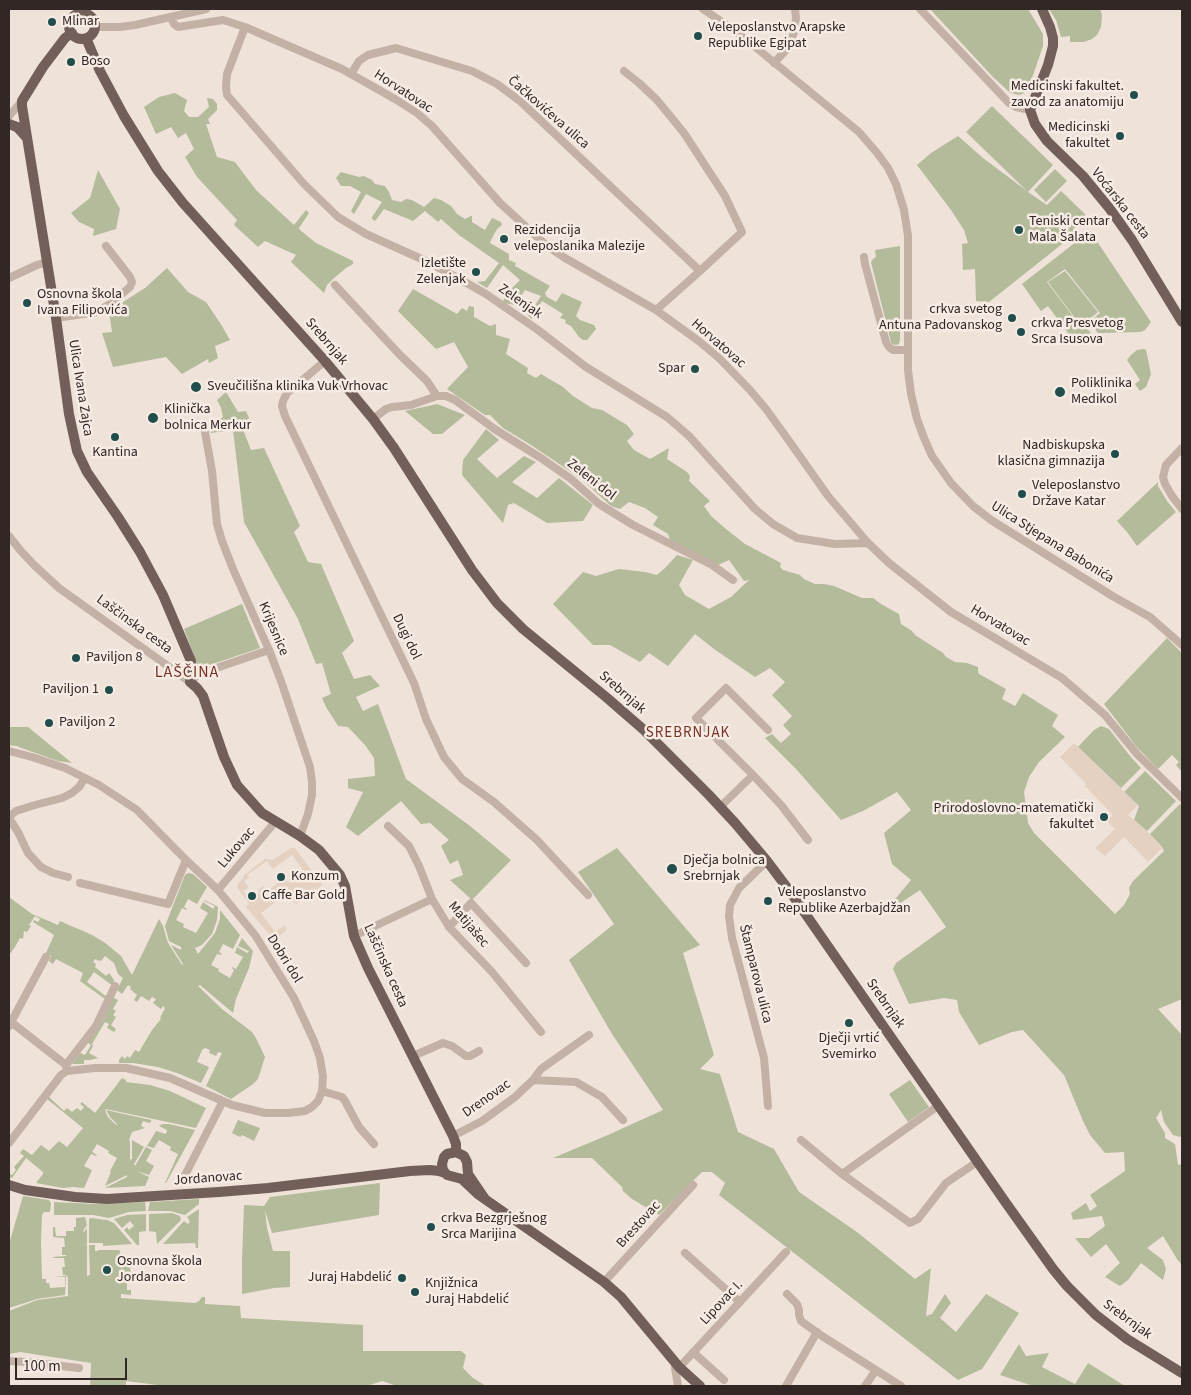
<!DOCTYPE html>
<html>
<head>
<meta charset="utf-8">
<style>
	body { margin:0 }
	#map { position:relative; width:1191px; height:1395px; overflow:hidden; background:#eee2d9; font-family:"Source Sans 3",sans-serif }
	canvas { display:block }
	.frame { position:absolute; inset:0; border:10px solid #312826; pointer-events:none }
	.scale { position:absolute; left:15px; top:1358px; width:112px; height:22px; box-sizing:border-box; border:2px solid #312826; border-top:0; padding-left:6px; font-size:15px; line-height:18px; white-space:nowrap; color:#312826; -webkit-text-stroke:4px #f6ece4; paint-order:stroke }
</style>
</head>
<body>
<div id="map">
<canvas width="1191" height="1395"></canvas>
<div class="frame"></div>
<div class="scale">100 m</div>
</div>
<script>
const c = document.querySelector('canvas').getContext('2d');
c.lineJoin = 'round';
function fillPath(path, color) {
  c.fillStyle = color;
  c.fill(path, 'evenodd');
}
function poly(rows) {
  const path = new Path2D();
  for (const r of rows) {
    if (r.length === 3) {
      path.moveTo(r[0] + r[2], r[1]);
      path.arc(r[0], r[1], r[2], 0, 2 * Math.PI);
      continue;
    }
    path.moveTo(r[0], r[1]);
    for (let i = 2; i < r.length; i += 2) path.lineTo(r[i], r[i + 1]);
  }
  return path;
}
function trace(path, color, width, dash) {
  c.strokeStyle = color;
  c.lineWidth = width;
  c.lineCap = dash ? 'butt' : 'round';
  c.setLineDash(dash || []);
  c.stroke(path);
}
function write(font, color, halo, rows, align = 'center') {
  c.font = font + ' "Source Sans 3",sans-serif';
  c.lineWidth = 5;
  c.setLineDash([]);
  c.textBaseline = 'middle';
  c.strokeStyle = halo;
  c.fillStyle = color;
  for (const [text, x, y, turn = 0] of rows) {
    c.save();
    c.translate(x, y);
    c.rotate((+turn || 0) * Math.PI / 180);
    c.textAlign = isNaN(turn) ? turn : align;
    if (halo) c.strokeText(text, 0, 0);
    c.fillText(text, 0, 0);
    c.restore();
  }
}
const green = poly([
	[930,9,1028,9,1043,34,1043,46,1028,90,1024,93,1019,95,1011,93,1007,90,993,77],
	[1049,9,1100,9,1102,15,1101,27,1097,35,1092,39,1084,42,1070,42,1070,36,1061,37,1056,20],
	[175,93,187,100,184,111,189,117,198,117,209,107,207,98,213,99,217,104,217,110,208,119,210,124,206,124,217,157,235,162,256,190,294,225,306,210,309,213,299,228,300,230,316,243,353,261,353,264,346,268,333,279,327,285,324,293,291,262,296,255,265,241,258,247,234,225,237,220,197,177,185,157,194,149,186,133,178,138,171,127,156,134,144,107,159,97],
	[992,106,1053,165,1028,192,1047,205,1061,191,1085,214,1085,221,1073,229,1076,233,989,302,976,301,975,269,963,270,962,244,968,243,964,230,951,210,917,165,931,153,958,136,983,158,1027,191,966,132],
	[1055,169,1067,181,1046,202,1034,190],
	[98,170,120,209,116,229,93,236,94,229,79,222,71,213,90,198],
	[341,172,359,177,364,176,372,180,375,184,385,186,389,192,392,200,401,202,406,199,412,200,424,207,434,198,441,200,451,206,457,214,465,219,471,216,472,216,472,222,485,230,492,218,501,222,502,225,497,229,491,240,490,243,509,254,509,260,516,263,515,266,550,286,545,293,547,297,556,302,562,293,582,302,576,316,580,320,594,325,596,329,587,340,583,340,579,337,571,326,565,323,566,320,560,318,563,314,542,301,531,319,522,308,530,313,541,296,525,290,515,305,504,303,503,301,508,292,520,280,503,265,487,288,477,282,485,281,499,263,459,235,441,219,438,222,425,211,413,221,384,209,375,221,372,219,372,217,382,202,366,194,354,214,351,211,361,192,350,186,341,186,336,178],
	[1090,231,1151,322,1145,330,1141,332,1098,333,1089,322,1100,313,1065,269,1047,282,1081,327,1085,325,1092,335,1078,341,1074,341,1048,306,1041,311,1022,284],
	[900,246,900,340,899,344,896,345,892,344,891,342,871,262,873,259,876,257,875,250],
	[167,268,188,292,206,302,222,326,230,340,215,346,218,358,209,363,208,359,182,374,166,357,113,367,102,333,112,332,109,311,145,288],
	[1065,271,1098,312,1081,326,1048,282],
	[413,289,457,314,462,308,467,311,469,306,474,307,474,317,490,326,496,324,496,335,510,339,506,354,528,368,527,373,536,378,541,374,563,387,573,396,592,408,602,410,627,425,634,434,627,441,634,450,650,459,669,448,667,459,687,472,690,476,689,481,710,501,704,506,711,516,726,529,745,544,781,563,780,567,783,570,800,575,804,579,815,584,824,584,834,586,862,598,873,598,881,604,899,614,901,624,912,631,915,635,943,653,946,657,955,662,967,663,978,667,978,672,979,674,1006,689,1002,699,1015,706,1023,693,1058,715,1052,726,1065,737,1039,762,1029,777,1024,792,1028,823,1034,833,1115,914,1124,905,1130,894,1129,888,1133,881,1164,851,1162,847,1150,834,1180,804,1182,806,1182,999,1158,1009,1182,1035,1182,1134,1180,1137,1173,1135,1164,1122,1161,1110,1156,1118,1165,1133,1165,1138,1175,1144,1178,1165,1182,1164,1182,1265,1177,1259,1163,1236,1147,1248,1163,1260,1166,1269,1163,1280,1141,1263,1128,1280,1120,1286,1105,1277,1120,1263,1106,1244,1091,1257,1075,1238,1089,1238,1105,1226,1102,1216,1073,1220,1071,1213,1086,1203,1090,1211,1097,1206,1090,1195,1125,1171,1124,1152,1105,1153,1090,1135,1083,1121,1064,1075,1023,1030,1012,1032,979,1045,959,1012,957,1000,944,998,909,1004,893,969,896,963,946,927,920,890,881,916,911,880,892,864,884,833,911,810,897,792,863,811,841,820,796,769,765,738,772,734,781,743,791,734,783,725,792,716,772,695,785,682,770,668,755,677,714,649,695,634,668,666,649,653,640,662,610,645,593,645,553,604,583,572,596,576,619,569,645,572,657,575,665,568,677,555,693,560,679,585,685,595,709,609,731,597,749,580,744,581,729,560,718,565,670,540,668,534,653,525,658,517,645,508,629,502,620,509,611,506,580,478,531,445,503,428,490,415,485,415,479,411,447,389,468,367,454,342,436,349,398,311],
	[1144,349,1146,350,1148,359,1151,374,1146,387,1140,391,1135,384,1140,380,1127,360,1131,355,1137,350],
	[226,392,238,412,246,411,249,418,242,427,251,450,264,448,300,526,294,532,308,562,321,564,354,641,342,653,354,679,370,675,380,686,356,697,363,711,378,704,406,779,470,826,511,860,472,900,450,880,463,875,458,860,450,864,441,846,449,840,430,823,421,824,401,801,358,836,346,827,363,792,348,788,348,779,375,776,374,758,365,745,348,727,338,726,326,707,322,698,331,694,322,663,316,664,298,619,244,522,233,430,211,433,210,428,214,426,215,423,223,417,221,408,217,400],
	[437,404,465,415,442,434,433,434,405,411],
	[486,429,499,440,477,459,497,478,524,456,536,462,512,482,537,498,559,478,593,505,583,521,547,523,514,503,508,505,503,523,462,475,463,460],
	[1158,482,1158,486,1167,501,1176,512,1137,546,1127,532,1117,521],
	[242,604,260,648,201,668,198,666,184,629],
	[1167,638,1182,653,1182,772,1176,765,1179,762,1172,755,1158,769,1136,746,1104,704],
	[1101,726,1109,729,1130,756,1141,768,1121,788,1078,747,1094,730],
	[9,727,28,727,72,763,58,761,16,746,9,745],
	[1145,771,1176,801,1147,831,1134,820,1139,806,1124,792],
	[617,848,700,945,683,953,714,1055,700,1069,720,1074,738,1132,774,1149,799,1192,857,1232,915,1279,931,1268,926,1316,932,1314,945,1294,951,1303,940,1318,956,1332,986,1294,1019,1313,982,1369,958,1380,719,1195,725,1183,712,1172,702,1172,659,1215,632,1199,623,1191,622,1187,592,1158,553,1158,608,1135,663,1110,612,1034,569,960,614,924,578,872],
	[188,873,193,874,207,887,197,904,188,899,184,907,187,909,186,910,182,908,176,920,184,924,183,927,196,933,208,913,200,908,203,902,213,909,215,906,204,901,204,900,217,906,218,908,217,920,212,934,202,945,195,948,198,954,215,933,220,919,220,910,240,935,233,949,223,944,219,952,222,954,221,955,217,954,211,965,219,969,218,971,230,978,234,970,232,968,232,967,236,969,243,957,235,953,237,947,247,953,249,951,238,946,242,938,253,951,249,968,236,999,233,1013,200,985,198,986,222,1009,252,1032,256,1038,265,1057,258,1079,253,1084,231,1099,206,1086,222,1053,218,1052,216,1056,209,1053,210,1050,205,1048,202,1050,197,1062,209,1067,201,1083,177,1073,158,1067,133,1063,119,1063,119,1060,122,1056,125,1059,127,1056,130,1058,135,1050,139,1052,152,1030,161,1019,160,1018,165,1008,163,1006,161,1009,153,1003,156,999,152,997,149,1001,141,996,137,1002,134,1000,137,995,130,989,131,987,128,985,122,994,117,990,123,978,118,974,114,963,105,956,101,961,100,960,99,961,95,959,93,962,96,964,95,967,106,976,109,973,114,980,113,986,94,972,87,982,107,997,105,999,80,981,83,973,56,959,53,964,49,961,51,956,46,953,54,935,33,922,34,920,38,922,40,919,35,916,29,925,31,926,27,932,24,931,23,939,20,938,15,947,9,955,9,897,32,914,58,925,60,921,92,935,104,942,121,956,132,975,159,919,163,926,168,943,182,965,183,964,171,945,181,950,181,947,169,941,165,926,185,875],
	[112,998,114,998,118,1000,113,1009,116,1011,113,1015,116,1017,111,1025,116,1029,114,1032,107,1028,109,1024,105,1022,92,1044,93,1046,89,1053,98,1058,90,1060,84,1060,84,1064,72,1064,80,1053,85,1055,91,1045,87,1042,103,1021],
	[122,1078,126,1080,126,1082,150,1085,170,1091,206,1108,196,1128,106,1109,105,1111,108,1117,116,1125,117,1124,110,1117,106,1110,151,1120,151,1122,149,1123,143,1121,141,1126,145,1128,132,1132,129,1140,130,1141,130,1160,132,1159,132,1140,144,1147,134,1164,135,1166,146,1147,152,1150,146,1161,154,1166,149,1175,137,1171,149,1177,145,1186,105,1188,127,1177,127,1175,105,1186,111,1172,110,1171,117,1158,108,1153,109,1151,97,1144,92,1152,97,1155,96,1156,91,1154,84,1166,92,1170,84,1188,73,1187,63,1188,36,1183,43,1174,43,1172,26,1158,12,1178,9,1177,9,1173,12,1175,16,1170,14,1167,24,1156,20,1153,23,1149,32,1155,41,1145,49,1151,59,1141,67,1147,83,1128,47,1099,49,1097,64,1111,67,1108,72,1112,77,1108,81,1111,84,1107,80,1104,82,1102,95,1113],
	[910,1080,929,1107,908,1122,889,1094],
	[238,1120,260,1128,254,1141,242,1135,240,1137,232,1133],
	[162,1124,169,1124,195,1130,166,1183,165,1183,178,1154,170,1150,171,1147,159,1140,154,1148,147,1146,156,1131,166,1134,167,1130,159,1126],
	[380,1183,379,1215,272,1233,265,1210,267,1228,273,1251,290,1251,290,1287,274,1288,242,1294,242,1260,244,1205,264,1206,270,1197],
	[23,1196,49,1200,51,1203,50,1212,44,1212,42,1215,41,1242,42,1279,46,1279,46,1283,49,1283,50,1288,65,1287,65,1277,54,1277,66,1276,66,1275,63,1275,62,1267,65,1267,64,1258,53,1258,53,1257,66,1256,66,1255,62,1255,62,1247,65,1247,64,1238,53,1237,53,1227,55,1227,56,1236,66,1236,66,1231,74,1231,74,1227,76,1227,76,1218,85,1217,87,1225,83,1231,84,1232,87,1228,87,1244,85,1244,87,1245,87,1276,90,1275,89,1245,95,1245,95,1251,98,1251,98,1250,119,1250,120,1251,121,1266,130,1266,131,1279,127,1280,127,1290,131,1290,131,1295,121,1294,121,1298,195,1303,199,1301,202,1297,205,1297,205,1304,240,1306,241,1318,363,1325,363,1351,461,1351,466,1355,463,1368,473,1378,486,1386,397,1386,382,1381,367,1386,165,1386,126,1381,126,1386,90,1386,91,1363,20,1352,9,1354,9,1311,37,1300,68,1296,68,1277,66,1276,65,1295,37,1299,9,1308,9,1244],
	[199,1199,199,1204,185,1215,170,1211,148,1211,150,1202],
	[54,1202,95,1204,145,1202,146,1211,129,1212,109,1218,93,1215,54,1215],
	[199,1209,198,1248,196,1248,195,1243,163,1244,184,1221,188,1224,190,1222,187,1217],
	[172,1213,180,1216,181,1220,157,1244,156,1232,149,1231,149,1214],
	[146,1214,146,1231,139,1232,139,1245,137,1245,124,1230,127,1227,129,1230,134,1226,130,1221,122,1228,114,1219,127,1215],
	[91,1218,107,1220,114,1223,132,1244,103,1246,103,1243,89,1243,89,1219],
	[1019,1344,1026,1356,1049,1353,1042,1367,1075,1384,1088,1363,1125,1386,1033,1386,1000,1375]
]);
const plaza = poly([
	[1074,743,1138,805,1128,815,1149,833,1162,848,1148,862,1124,837,1105,856,1095,848,1115,829,1107,821,1113,815,1085,786,1086,784,1060,757],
	[291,848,295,848,322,885,311,894,308,891,303,895,304,898,296,904,287,893,261,913,275,932,284,926,287,930,274,940,246,907,249,904,237,887,239,882,243,879,243,876,265,859,273,860],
	[292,855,304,871,288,883,284,879,267,891,263,886,258,890,260,892,250,900,243,891,249,887,244,881,249,878,247,875,267,861,273,869]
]);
const minor = poly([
	[703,9,734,30,754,46,859,132,878,154,888,168,896,184,904,210,908,236,908,370,911,394,917,419,924,438,932,456,951,483,973,506,991,520,1114,597,1150,617,1182,645],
	[920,9,1009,103,1016,107,1030,110],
	[171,18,174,24,178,27,223,20,245,27,342,69,395,99,417,113,432,126,500,203,547,246,565,258,656,310,700,342,719,358,750,390,766,409,792,445,828,496,868,543,889,563,951,612,1062,678,1105,715,1137,754,1182,798],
	[95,27,120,27,135,25,206,9],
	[245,27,227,74,226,87,227,95,304,184,338,217,366,234,426,261,456,277,486,294,538,330,586,367,667,417,689,436,755,509,773,524,797,538,835,544,868,543],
	[774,63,787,49,791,41,794,32,796,18,795,9],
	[624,71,639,83,657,100,684,133,725,196,742,232,700,271,656,310],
	[351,74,359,61,368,55,396,48,472,71,497,84,520,101,700,271],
	[9,116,22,101],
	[864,257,865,264,886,342,889,347,893,350,908,350],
	[9,278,37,265,47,262],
	[335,285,400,355,427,381,437,396],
	[56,318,97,312,110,304,130,287,132,282,130,277,106,246],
	[325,361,287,393,283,401,282,406,285,416,414,683,426,719,444,757,462,779,494,802,537,840,588,895],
	[373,419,386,409,392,407,411,405,437,396,446,396,455,400,496,430,541,458,571,479,599,504,633,525,712,565,733,580],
	[205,432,212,471,217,524,222,541,233,569,269,650,281,681,310,767,312,782,312,795,308,814,300,836],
	[1182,448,1166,465,1163,477,1165,484,1172,496,1182,509],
	[9,536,20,550,34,565,59,588,190,682,199,674,269,650],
	[9,751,32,757,65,768,99,785,137,810,186,860,218,890,255,935,294,998,314,1041,320,1058,323,1077,322,1091,318,1101,312,1107,305,1111,288,1113,265,1113,232,1105,170,1078,126,1068,95,1068,67,1071],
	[753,775,781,805,808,840],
	[720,807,753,775,696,718,726,688,768,730],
	[388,826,409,846,419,866,432,899,449,927,492,972,541,1032],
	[767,861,739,888,730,905,729,916,732,938,764,1058,768,1106],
	[68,877,53,873,41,867,28,853,18,832,11,821,10,816,16,811,35,805,62,798,72,793,79,787,85,778],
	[80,883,168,904,186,860],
	[218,890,275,822],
	[449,927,471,903,526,963],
	[354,936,432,899],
	[11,1022,66,1065],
	[9,1026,46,957],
	[413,1056,443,1043,452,1046,466,1056,470,1056,479,1051],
	[533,1080,541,1069,589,1035],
	[322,1091,342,1097,345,1101,359,1127,374,1144],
	[453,1136,482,1121,515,1097,533,1080,576,1082,602,1097,623,1120],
	[801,1140,842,1174,910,1223,918,1219,946,1183,977,1162],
	[9,1143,61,1075,67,1071,66,1065,96,1026,115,986],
	[842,1174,938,1106],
	[183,1179,223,1101],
	[685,1253,740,1302],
	[604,1282,693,1185],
	[787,1294,797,1304,799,1310,799,1315,801,1321,822,1336,901,1386],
	[693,1352,724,1380],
	[9,1361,27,1362,79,1368],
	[675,1368,678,1386],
	[676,1371,786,1252],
	[786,1386,817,1332],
	[865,1386,876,1370]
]);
const major = poly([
	[1042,9,1050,27,1053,38,1053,46,1048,65,1030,110,1035,124,1047,141,1083,176,1110,209,1132,240,1182,322],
	[82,26,13],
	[72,33,65,38,43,67,22,101,22,106,56,318,69,414,77,451,87,472,118,517,140,552,163,595,191,661,192,670,190,682,197,688,203,696,224,757,237,785,262,813,300,836,319,850,340,875,345,886,354,936,368,968,453,1136,456,1144,456,1152],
	[86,38,100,71,124,116,158,171,183,203,325,361,373,419,394,448,472,570,497,603,523,629,606,697,644,730,709,795,735,823,767,861,791,893,1006,1203,1053,1269,1067,1286,1096,1315,1127,1339,1182,1373],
	[9,124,17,127,26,137],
	[9,1185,25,1190,75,1197,107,1199,219,1192,268,1188,410,1171,430,1170,439,1171,445,1173],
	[485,1199,468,1174,467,1162,464,1156,456,1152,447,1154,444,1157,442,1164,443,1170,447,1175,462,1179,479,1195,604,1282,621,1297,679,1367,700,1386]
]);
const markers = [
	[52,22,5,"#214e4c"],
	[698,36,5,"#214e4c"],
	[71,62,5,"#214e4c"],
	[1134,95,5,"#214e4c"],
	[1120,136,5,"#214e4c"],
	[1019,230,5,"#214e4c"],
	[504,239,5,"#214e4c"],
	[476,272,5,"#214e4c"],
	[27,303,5,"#214e4c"],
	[1012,318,5,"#214e4c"],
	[1021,332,5,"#214e4c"],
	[695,369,5,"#214e4c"],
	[196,387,6,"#214e4c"],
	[1060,392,6,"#214e4c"],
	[153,418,6,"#214e4c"],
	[115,437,5,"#214e4c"],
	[1115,454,5,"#214e4c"],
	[1022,494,5,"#214e4c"],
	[76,658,5,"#214e4c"],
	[109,690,5,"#214e4c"],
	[49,723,5,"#214e4c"],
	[1104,817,5,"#214e4c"],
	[672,869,6,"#214e4c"],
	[281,877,5,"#214e4c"],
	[252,896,5,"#214e4c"],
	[768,901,5,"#214e4c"],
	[849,1023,5,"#214e4c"],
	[431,1227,5,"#214e4c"],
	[107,1270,5,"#214e4c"],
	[402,1278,5,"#214e4c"],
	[415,1292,5,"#214e4c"]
];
const poiNames = [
	["Mlinar",62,22],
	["Veleposlanstvo Arapske",708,28],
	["Republike Egipat",708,44],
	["Boso",81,62],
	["Medicinski fakultet.",1124,87,"right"],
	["zavod za anatomiju",1124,103,"right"],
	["Medicinski",1110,128,"right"],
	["fakultet",1110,144,"right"],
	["Teniski centar",1029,222],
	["Mala Šalata",1029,238],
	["Rezidencija",514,231],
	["veleposlanika Malezije",514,247],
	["Izletište",466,264,"right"],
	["Zelenjak",466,280,"right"],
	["Osnovna škola",37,295],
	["Ivana Filipovića",37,311],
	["crkva svetog",1002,310,"right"],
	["Antuna Padovanskog",1002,326,"right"],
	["crkva Presvetog",1031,324],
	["Srca Isusova",1031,340],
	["Spar",685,369,"right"],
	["Poliklinika",1071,384],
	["Medikol",1071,400],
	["Sveučilišna klinika Vuk Vrhovac",207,387],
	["Klinička",164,410],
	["bolnica Merkur",164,426],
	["Nadbiskupska",1105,446,"right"],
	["klasična gimnazija",1105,462,"right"],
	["Kantina",115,453,"center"],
	["Veleposlanstvo",1032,486],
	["Države Katar",1032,502],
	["Paviljon 8",86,658],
	["Paviljon 1",99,690,"right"],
	["Paviljon 2",59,723],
	["Prirodoslovno-matematički",1094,809,"right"],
	["fakultet",1094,825,"right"],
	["Dječja bolnica",683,861],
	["Srebrnjak",683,877],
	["Konzum",291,877],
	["Veleposlanstvo",778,893],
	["Republike Azerbajdžan",778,909],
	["Caffe Bar Gold",262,896],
	["Dječji vrtić",849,1039,"center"],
	["Svemirko",849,1055,"center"],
	["crkva Bezgrješnog",441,1219],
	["Srca Marijina",441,1235],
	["Osnovna škola",117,1262],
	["Jordanovac",117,1278],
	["Juraj Habdelić",392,1278,"right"],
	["Knjižnica",425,1284],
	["Juraj Habdelić",425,1300]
];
const streetNames = [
	["Horvatovac",403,92,33],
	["Čačkovićeva ulica",548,113,41],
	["Voćarska cesta",1120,204,52],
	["Zelenjak",520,302,35],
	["Srebrnjak",326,342,49],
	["Horvatovac",718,344,41],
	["Ulica Ivana Zajca",80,388,81],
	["Zeleni dol",591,480,38],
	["Ulica Stjepana Babonića",1052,543,32],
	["Laščinska cesta",134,625,36],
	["Horvatovac",1000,626,31],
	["Krijesnice",273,629,67],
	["Dugi dol",406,637,64],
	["Srebrnjak",622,693,41],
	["Lukovac",237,848,-50],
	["Matijašec",468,925,50],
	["Dobri dol",284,959,58],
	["Laščinska cesta",385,966,66],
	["Štamparova ulica",755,974,76],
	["Srebrnjak",885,1004,55],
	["Drenovac",487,1099,-35],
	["Jordanovac",208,1179,-4],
	["Brestovac",639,1225,-48],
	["Lipovac I.",722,1303,-47],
	["Srebrnjak",1127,1320,36]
];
const neighbourhoodNames = [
	["SREBRNJAK",688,734]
];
const quarterNames = [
	["LAŠČINA",187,673]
];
fillPath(green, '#b3bb9b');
fillPath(plaza, '#e4d1c1');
trace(minor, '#c4b1a6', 8);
trace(major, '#725f59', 10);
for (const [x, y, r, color] of markers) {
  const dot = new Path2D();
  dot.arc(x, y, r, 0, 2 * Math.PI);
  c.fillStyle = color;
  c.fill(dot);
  trace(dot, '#f6ece4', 2);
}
write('14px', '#312826', '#f6ece4', poiNames, 'left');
write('14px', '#312826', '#f6ece4', streetNames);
c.letterSpacing = '1px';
write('15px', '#773328', '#f6ece4', neighbourhoodNames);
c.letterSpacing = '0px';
c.letterSpacing = '1px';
write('16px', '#773328', '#f6ece4', quarterNames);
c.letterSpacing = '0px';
</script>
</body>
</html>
